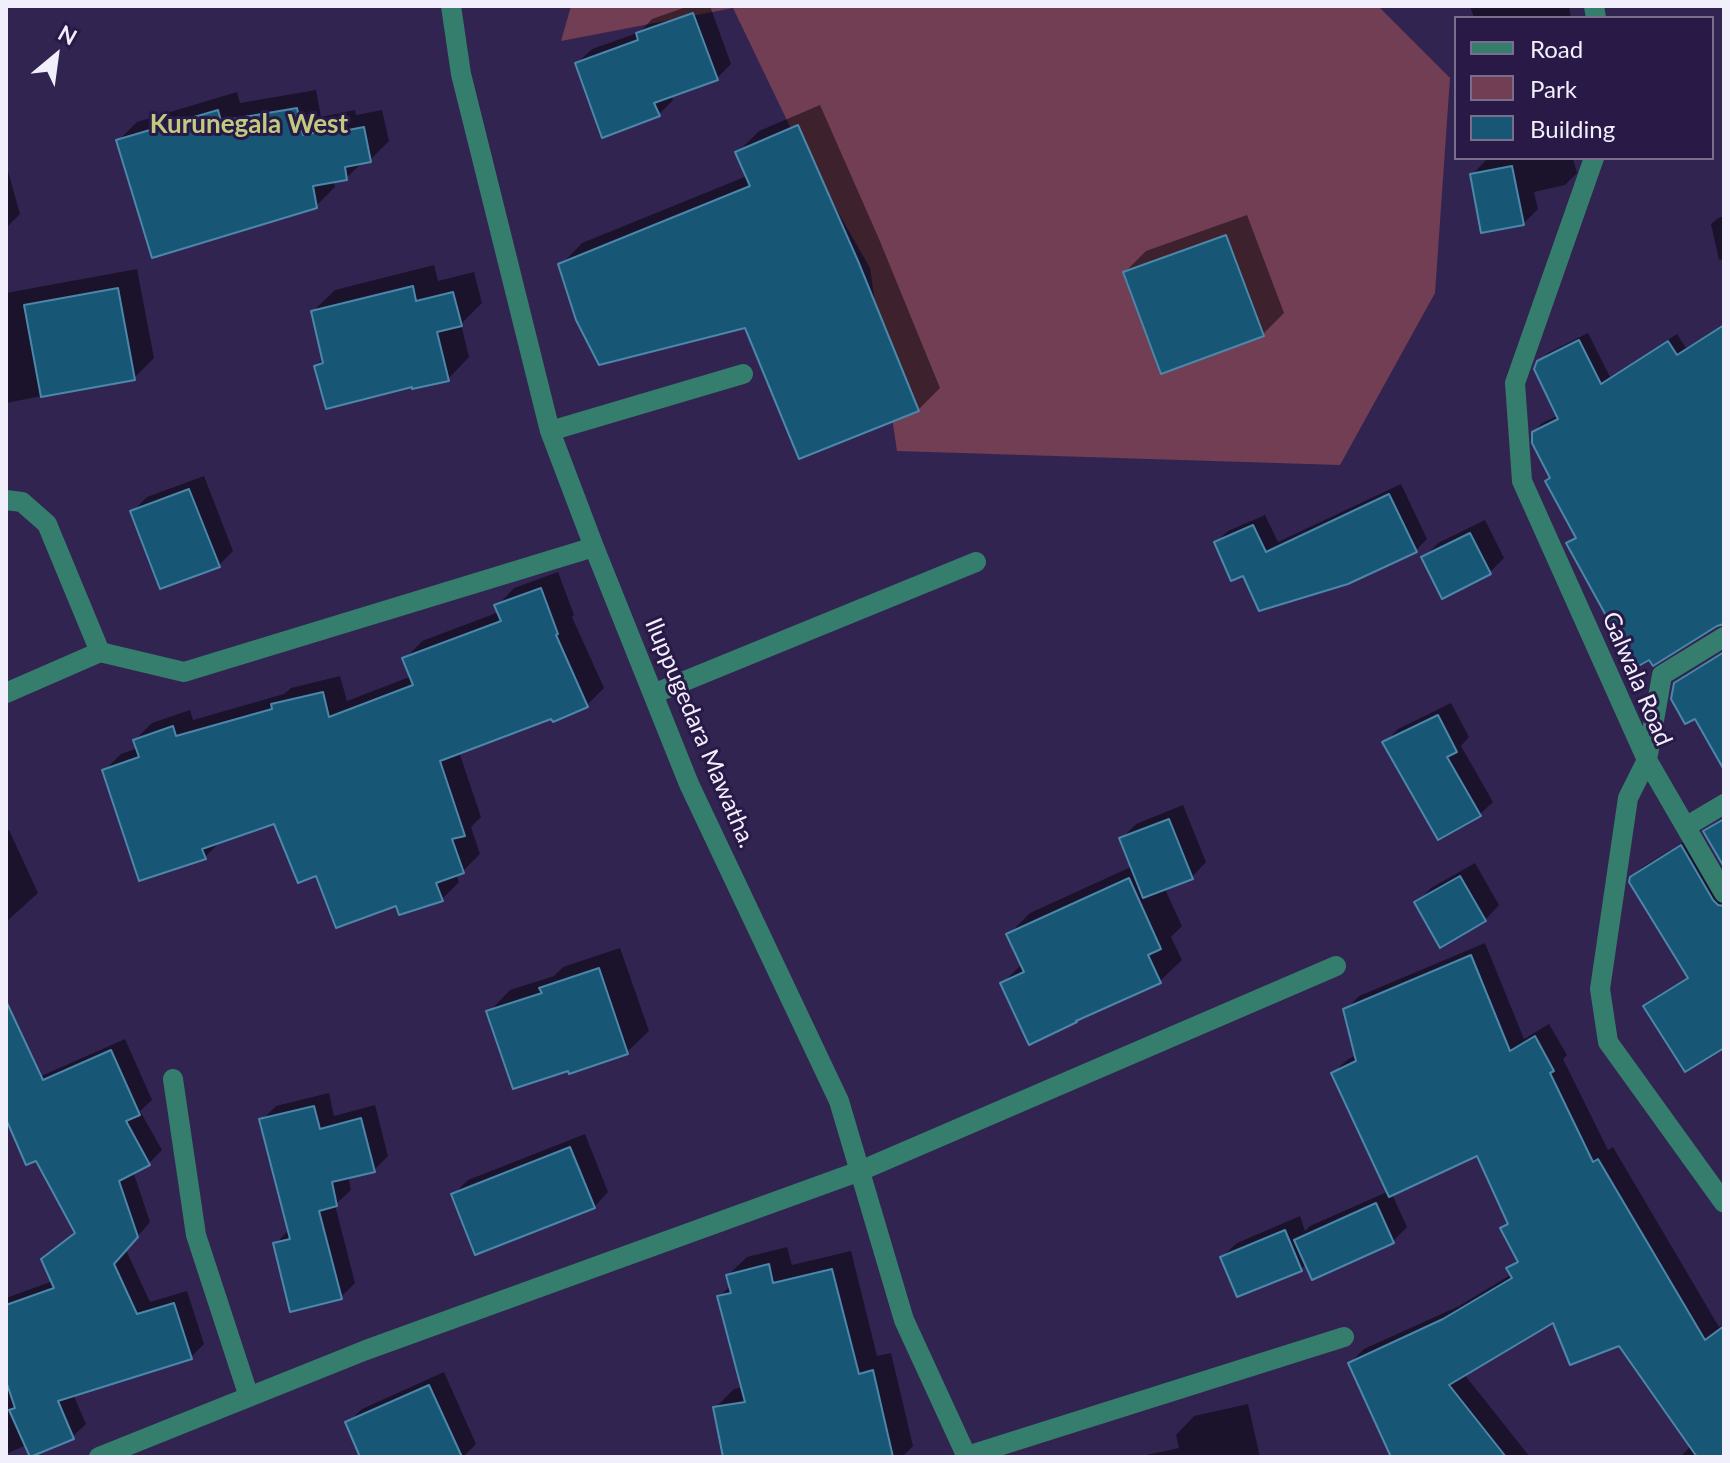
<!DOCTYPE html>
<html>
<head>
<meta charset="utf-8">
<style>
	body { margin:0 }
	#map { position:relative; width:1730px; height:1463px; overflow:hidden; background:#322451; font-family:Lato,sans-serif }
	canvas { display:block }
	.frame { position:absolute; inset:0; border:8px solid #f1effb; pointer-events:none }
	.legend { position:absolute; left:1454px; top:16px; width:260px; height:144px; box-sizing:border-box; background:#281946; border:2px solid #786f8e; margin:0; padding:10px 14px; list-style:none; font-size:24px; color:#f1effb }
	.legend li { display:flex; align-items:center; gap:16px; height:40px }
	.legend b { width:40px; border:2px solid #786f8e }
	.north { position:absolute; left:16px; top:16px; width:80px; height:80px; -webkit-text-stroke:6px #281946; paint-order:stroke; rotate:29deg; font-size:22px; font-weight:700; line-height:32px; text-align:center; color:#f1effb }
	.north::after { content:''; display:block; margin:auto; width:28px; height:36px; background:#f1effb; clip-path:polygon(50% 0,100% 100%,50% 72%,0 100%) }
</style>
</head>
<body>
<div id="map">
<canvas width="1730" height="1463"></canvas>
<div class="frame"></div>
<ul class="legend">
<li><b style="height:10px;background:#357e6d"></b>Road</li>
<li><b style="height:22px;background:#723e53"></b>Park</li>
<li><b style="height:22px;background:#185676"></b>Building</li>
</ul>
<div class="north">N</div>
</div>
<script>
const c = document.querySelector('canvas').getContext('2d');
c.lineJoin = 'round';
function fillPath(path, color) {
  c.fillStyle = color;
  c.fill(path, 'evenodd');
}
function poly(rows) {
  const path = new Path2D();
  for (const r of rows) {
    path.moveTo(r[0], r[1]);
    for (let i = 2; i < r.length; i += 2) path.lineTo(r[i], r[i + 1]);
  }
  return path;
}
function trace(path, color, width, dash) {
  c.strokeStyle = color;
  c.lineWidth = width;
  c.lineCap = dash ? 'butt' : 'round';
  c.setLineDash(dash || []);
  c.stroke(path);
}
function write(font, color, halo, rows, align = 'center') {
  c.font = font + ' Lato,sans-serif';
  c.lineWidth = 6;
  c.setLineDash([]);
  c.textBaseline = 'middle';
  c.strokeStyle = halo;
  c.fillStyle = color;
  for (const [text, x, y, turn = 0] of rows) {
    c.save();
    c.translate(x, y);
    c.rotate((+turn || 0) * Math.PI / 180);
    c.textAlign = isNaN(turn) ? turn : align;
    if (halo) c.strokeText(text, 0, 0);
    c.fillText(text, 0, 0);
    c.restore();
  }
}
const green = poly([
	[571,6,1378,6,1450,78,1435,293,1340,465,897,451,870,268,796,139,733,8,561,41]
]);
const shadow = poly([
	[689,6,710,6,731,64,717,78,671,95,673,100,658,115,577,63,592,49,640,32,652,19],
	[1470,6,1562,6,1562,8,1569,7,1571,18,1474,18],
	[316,90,321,117,355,110,356,115,382,110,389,141,370,160,363,162,346,178,333,180,335,187,316,206,118,141,137,122,237,92,240,103],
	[820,105,879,239,940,388,918,410,747,326,561,265,582,243,747,176,737,153,759,131],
	[1498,158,1573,158,1577,173,1565,185,1534,192,1538,209,1523,224,1472,175,1486,160],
	[6,164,20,214,6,228],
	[1247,215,1284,313,1263,334,1125,272,1146,251],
	[1724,216,1724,259,1719,260,1711,224,1718,218],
	[434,265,438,281,474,272,482,303,461,324,469,357,448,379,316,366,324,358,313,311,335,290],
	[137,269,154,358,134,378,6,403,6,293],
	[1724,324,1724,623,1569,544,1577,535,1534,432,1542,423,1559,415,1538,362,1548,353,1588,333,1610,377,1677,334,1686,348],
	[204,476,233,551,218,566,133,511,147,497],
	[1401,484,1427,539,1416,550,1244,574,1216,542,1228,531,1265,515,1278,542],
	[1485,520,1504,558,1490,572,1424,558,1438,543],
	[558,572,574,615,572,617,604,688,587,705,554,719,552,717,459,752,481,817,471,827,480,854,463,871,456,874,459,882,442,899,397,903,275,822,222,840,205,857,104,771,121,754,138,748,135,740,152,723,190,710,193,720,284,694,291,688,340,676,347,701,412,676,405,659,422,641,499,612,497,606,514,588],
	[1724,651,1724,766,1676,684,1685,675],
	[1451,703,1469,737,1461,746,1493,802,1480,814,1385,742,1398,729],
	[1183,805,1206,862,1192,877,1164,887,1182,926,1171,937,1182,960,1160,981,1079,1017,1003,983,1022,964,1009,934,1030,913,1133,866,1122,838,1136,824],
	[9,830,38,893,6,922,6,831],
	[1690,838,1724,893,1724,1045,1645,1007,1654,998,1689,976,1632,878,1641,868],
	[1475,863,1499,905,1485,920,1416,903,1431,888],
	[1485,943,1524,1039,1549,1024,1567,1055,1563,1059,1608,1150,1613,1147,1719,1327,1724,1324,1724,1457,1680,1457,1691,1446,1620,1343,1554,1320,1464,1374,1530,1457,1389,1457,1392,1454,1350,1363,1364,1349,1459,1306,1512,1274,1509,1269,1518,1259,1502,1229,1509,1222,1478,1153,1392,1194,1407,1227,1393,1241,1307,1263,1301,1269,1222,1257,1237,1243,1300,1216,1305,1231,1310,1226,1389,1191,1333,1073,1347,1060,1356,1055,1345,1010,1359,996],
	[620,948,649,1031,627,1052,489,1012,510,990,554,976,563,967],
	[125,1039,152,1100,140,1111,162,1150,149,1163,133,1171,150,1222,126,1250,150,1302,187,1291,204,1344,191,1357,73,1394,86,1424,72,1437,26,1445,6,1454,6,1298,53,1281,44,1259,57,1246,77,1231,36,1158,6,1114,6,1095,14,1088],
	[329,1093,334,1116,375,1105,388,1156,374,1170,348,1176,351,1190,335,1205,355,1283,341,1297,275,1244,290,1229,262,1120,276,1106],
	[585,1134,608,1192,594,1207,454,1194,468,1180],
	[787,1247,792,1265,851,1251,877,1356,891,1353,913,1446,902,1457,725,1457,715,1408,734,1389,743,1387,719,1297,731,1285,728,1275,747,1257],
	[444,1372,476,1444,463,1457,363,1457,347,1423,362,1409],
	[1248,1404,1260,1457,1137,1457,1179,1448,1176,1435,1194,1416]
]);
const building = poly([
	[693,13,718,80,654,103,660,116,602,138,575,63,638,40,636,33,693,13],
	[297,108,303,135,337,128,338,132,364,127,371,162,345,167,347,180,313,186,317,208,152,258,116,140,218,110,221,121,297,108],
	[798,125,858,261,919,411,799,459,745,328,599,365,576,320,558,264,750,186,735,152,798,125],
	[1512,166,1524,225,1481,233,1470,174,1512,166],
	[1226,235,1264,336,1161,374,1123,272,1226,235],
	[413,286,416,301,453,292,462,326,437,332,449,381,412,389,412,387,326,409,314,366,323,363,311,311,413,286],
	[118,288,135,380,41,397,24,305,118,288],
	[1724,325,1724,624,1717,626,1653,666,1649,660,1635,668,1566,543,1576,538,1545,481,1550,478,1532,443,1532,432,1558,419,1534,369,1537,361,1579,340,1601,384,1668,341,1677,355,1724,325],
	[189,489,220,567,160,589,130,511,189,489],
	[1389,494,1417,552,1348,584,1259,611,1243,576,1231,581,1214,542,1253,525,1266,552,1389,494],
	[1470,533,1491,574,1442,599,1421,557,1470,533],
	[541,588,558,634,556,635,588,707,553,722,551,719,440,761,465,836,452,839,464,873,436,883,443,901,399,915,396,906,336,928,316,876,298,883,274,824,202,849,206,859,139,881,102,770,139,757,133,740,173,726,176,736,272,709,271,704,323,692,329,717,413,685,402,658,501,621,494,605,541,588],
	[1724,652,1724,770,1695,719,1685,724,1671,699,1674,683,1724,652],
	[1438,715,1457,752,1447,757,1481,816,1438,840,1382,742,1438,715],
	[1169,819,1193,879,1143,898,1119,838,1169,819],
	[1724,819,1724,867,1703,831,1724,819],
	[1681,845,1713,900,1718,905,1724,906,1724,1048,1685,1072,1643,1006,1688,978,1629,882,1630,877,1681,845],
	[1460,876,1486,921,1440,948,1414,902,1460,876],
	[1129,878,1161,949,1148,955,1161,983,1076,1021,1077,1022,1029,1045,1000,983,1024,972,1006,934,1129,878],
	[1471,955,1510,1051,1535,1036,1554,1071,1550,1073,1593,1162,1598,1159,1705,1340,1724,1326,1724,1457,1697,1457,1619,1346,1570,1365,1553,1323,1449,1385,1506,1457,1391,1457,1348,1363,1443,1319,1512,1278,1506,1268,1518,1262,1500,1228,1508,1224,1477,1156,1389,1197,1331,1073,1356,1061,1343,1009,1471,955],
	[599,968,628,1054,569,1074,568,1071,513,1089,486,1011,542,993,539,988,599,968],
	[6,1001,43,1080,111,1050,140,1115,126,1121,150,1165,119,1181,138,1237,114,1264,137,1314,174,1303,192,1359,58,1401,74,1439,30,1457,9,1410,15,1408,6,1381,6,1305,54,1288,41,1259,75,1233,36,1161,26,1165,6,1119,6,1001],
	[314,1106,320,1129,361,1118,375,1172,332,1182,337,1206,319,1211,342,1299,290,1312,273,1243,290,1239,259,1119,314,1106],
	[570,1147,595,1208,475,1255,451,1194,570,1147],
	[1376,1203,1394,1243,1312,1280,1294,1240,1376,1203],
	[1285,1230,1302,1271,1237,1297,1220,1257,1285,1230],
	[769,1264,773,1283,832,1269,859,1374,873,1370,893,1457,723,1457,713,1407,745,1402,717,1296,731,1293,726,1275,769,1264],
	[429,1385,462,1457,360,1457,345,1422,429,1385]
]);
const minor = poly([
	[451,6,461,74,550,431,594,547,689,784,839,1101,904,1320,967,1457],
	[1594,6,1596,18],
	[1594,158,1515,383,1522,481,1647,760,1628,798,1600,989,1608,1042,1724,1203],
	[550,431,743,374],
	[6,500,22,502,47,524,100,652],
	[1724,637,1662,675,1647,760,1724,893],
	[6,693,100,652,184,672,594,547],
	[653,694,976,562],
	[1687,826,1724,804],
	[173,1079,196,1235,249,1397],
	[967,1456,1344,1337],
	[99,1457,366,1350,860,1171,1336,966]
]);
const streetNames = [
	["Galwala Road",1637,679,67],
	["Iluppugedara Mawatha.",700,733,67]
];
const neighbourhoodNames = [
	["Kurunegala West",249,125]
];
fillPath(green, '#723e53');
fillPath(shadow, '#0007');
fillPath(building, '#185676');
trace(building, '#4c87a9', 2);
trace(minor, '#357e6d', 20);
write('24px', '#f1effb', '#281946', streetNames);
write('bold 26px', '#c0cb7f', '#281946', neighbourhoodNames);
</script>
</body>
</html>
